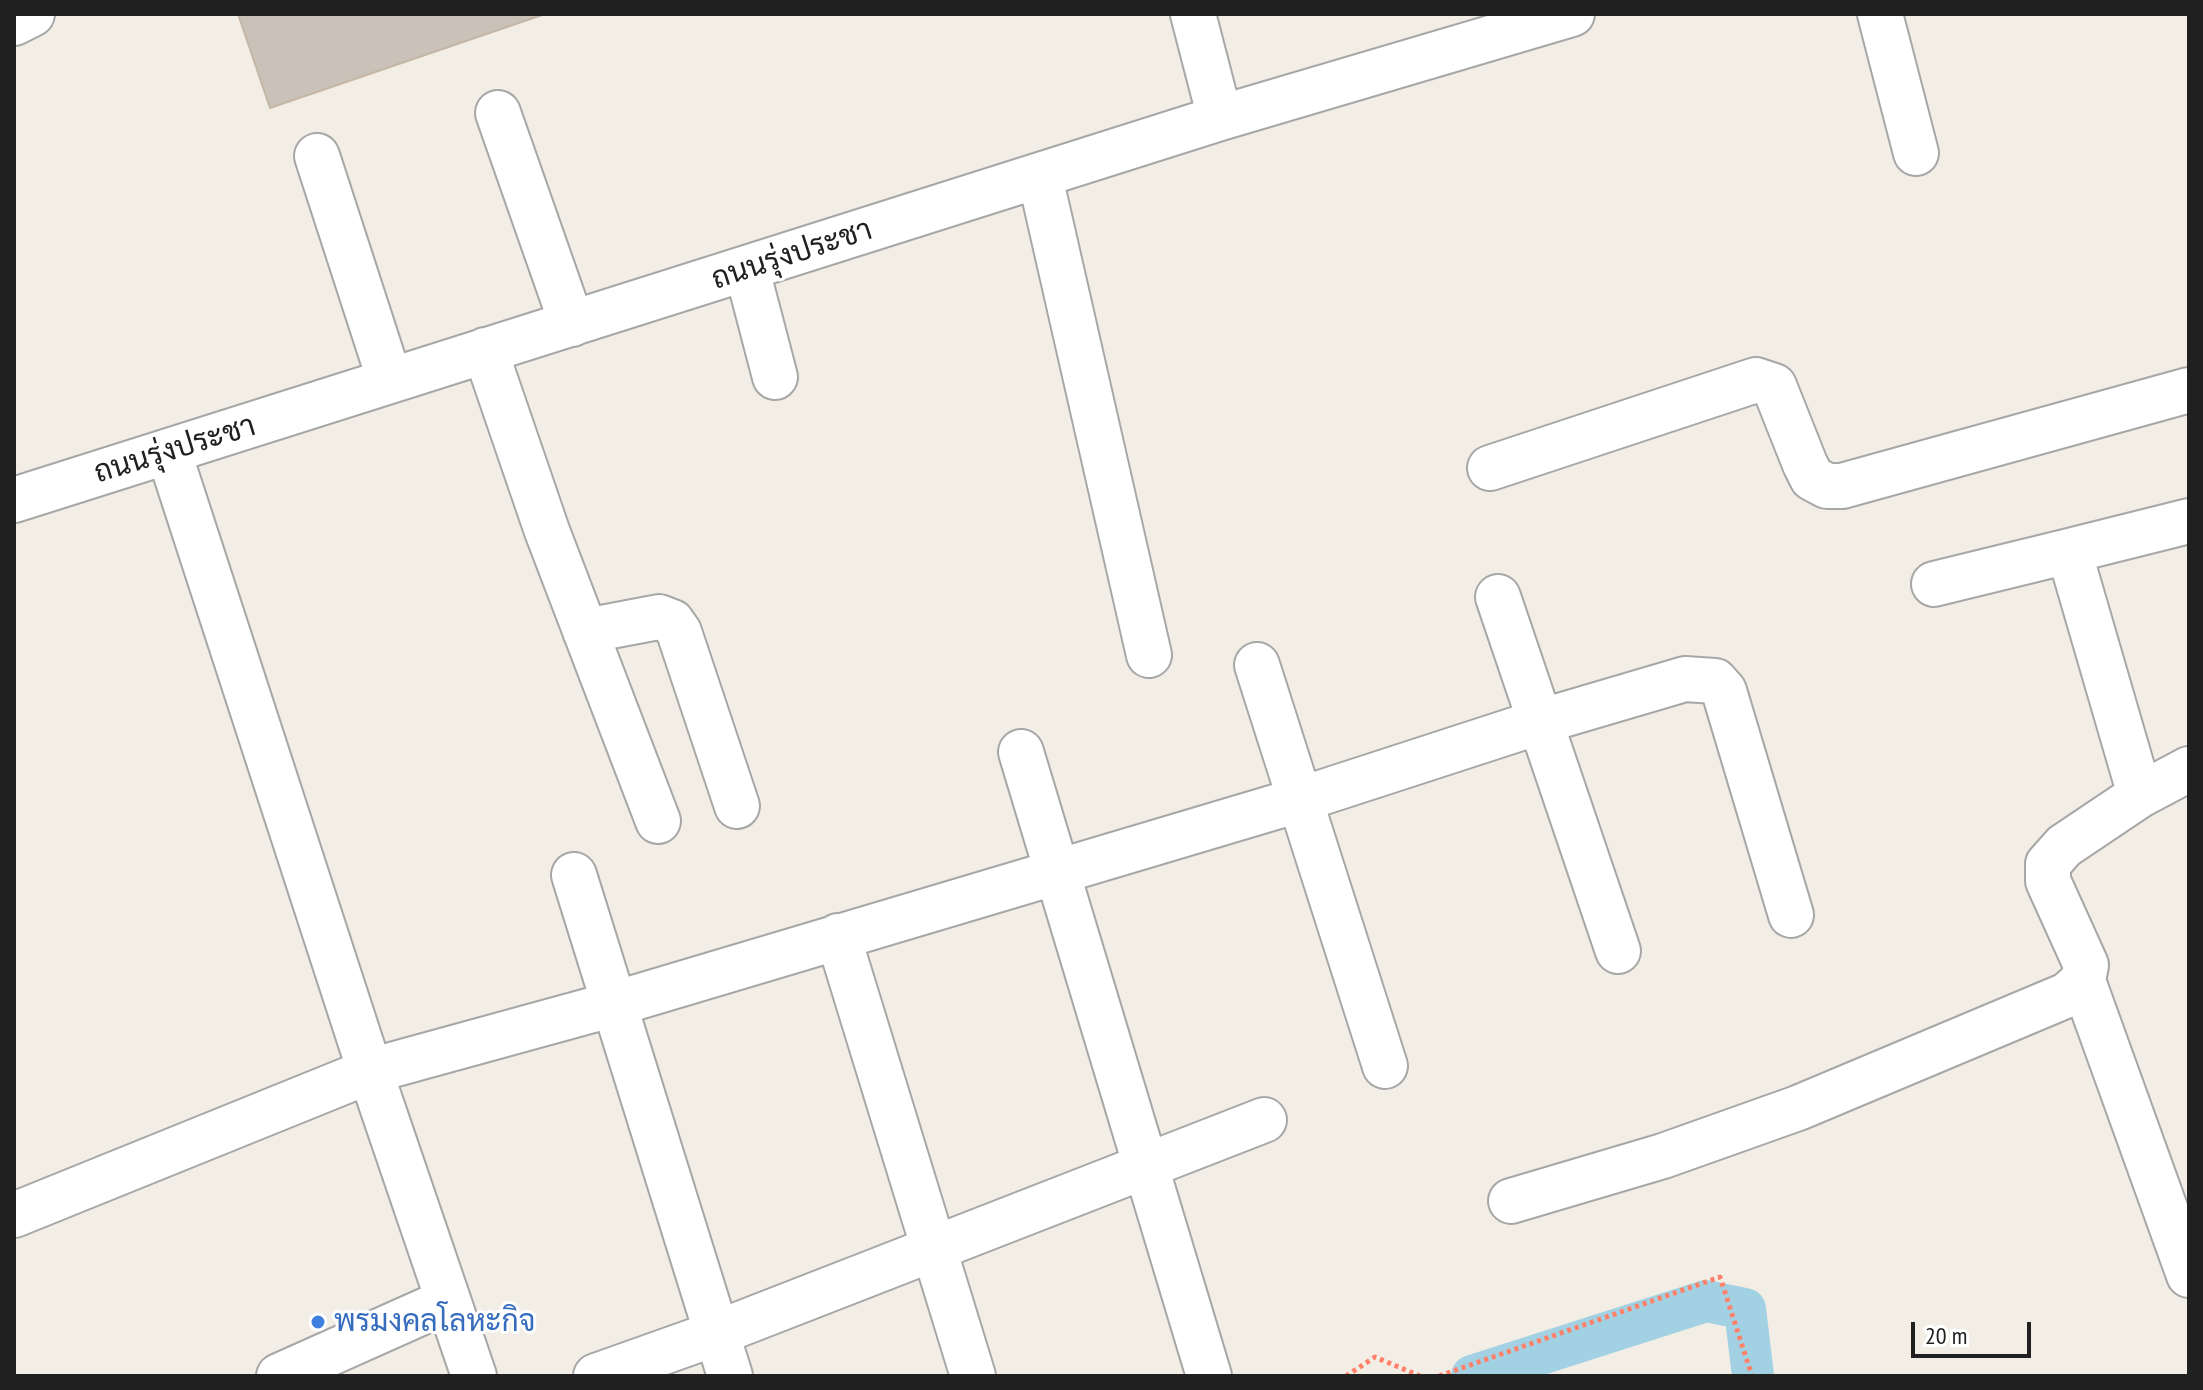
<!DOCTYPE html>
<html>
<head>
<meta charset="utf-8">
<style>
	body { margin:0 }
	#map { position:relative; width:2203px; height:1390px; overflow:hidden; background:#f2eee6; font-family:"PT Sans Narrow",sans-serif }
	canvas { display:block }
	.frame { position:absolute; inset:0; border:16px solid #202020; pointer-events:none }
	.scale { position:absolute; left:1911px; top:1322px; width:120px; height:36px; box-sizing:border-box; border:4px solid #202020; border-top:0; padding-left:10px; font-size:24px; line-height:28px; white-space:nowrap; color:#202020; -webkit-text-stroke:6px #fff; paint-order:stroke }
</style>
</head>
<body>
<div id="map">
<canvas width="2203" height="1390"></canvas>
<div class="frame"></div>
<div class="scale">20 m</div>
</div>
<script>
const c = document.querySelector('canvas').getContext('2d');
c.lineJoin = 'round';
function poly(rows) {
  const path = new Path2D();
  for (const r of rows) {
    path.moveTo(r[0], r[1]);
    for (let i = 2; i < r.length; i += 2) path.lineTo(r[i], r[i + 1]);
  }
  return path;
}
function trace(path, color, width, dash) {
  c.strokeStyle = color;
  c.lineWidth = width;
  c.lineCap = dash ? 'butt' : 'round';
  c.setLineDash(dash || []);
  c.stroke(path);
}
function fillPath(path, color) {
  c.fillStyle = color;
  c.fill(path, 'evenodd');
}
function write(font, color, halo, rows, align = 'center') {
  c.font = font + ' "PT Sans Narrow",Sarabun,sans-serif';
  c.lineWidth = 6;
  c.setLineDash([]);
  c.textBaseline = 'middle';
  c.strokeStyle = halo;
  c.fillStyle = color;
  for (const [text, x, y, turn = 0] of rows) {
    c.save();
    c.translate(x, y);
    c.rotate((+turn || 0) * Math.PI / 180);
    c.textAlign = isNaN(turn) ? turn : align;
    if (halo) c.strokeText(text, 0, 0);
    c.fillText(text, 0, 0);
    c.restore();
  }
}
const canal = poly([
	[1472,1376,1706,1301,1745,1309,1753,1376]
]);
const building = poly([
	[238,14,545,14,270,108,238,14]
]);
const path = poly([
	[1346,1376,1375,1357,1420,1376],
	[1439,1376,1720,1277,1752,1376]
]);
const minor = poly([
	[1193,14,1220,118],
	[1880,14,1916,153],
	[14,23,32,14],
	[498,113,572,324],
	[317,156,390,381],
	[1040,177,1149,655],
	[747,270,775,377],
	[485,350,547,531,658,821],
	[169,453,370,1071,474,1376],
	[1490,468,1756,380,1774,386,1805,464,1812,478,1827,486,1842,486,2189,390],
	[14,500,1220,118,1572,14],
	[1934,584,2069,551],
	[1498,597,1618,951],
	[585,631,659,617,672,622,679,632,737,806],
	[1257,665,1385,1066],
	[1021,752,1209,1376],
	[2140,795,2069,551,2189,521],
	[574,875,730,1376],
	[838,936,973,1376],
	[2083,981,2189,1275],
	[1511,1201,1663,1156,1798,1108,2067,995,2083,981,2086,965,2048,881,2048,864,2064,846,2140,795,2189,769],
	[14,1215,370,1071,614,1004,1302,799,1539,722,1685,679,1715,681,1724,691,1791,915],
	[279,1376,447,1301],
	[596,1376,717,1333,1264,1120]
]);
const markers = [
	[318,1322,8,"#3f7fe0"]
];
const streetNames = [
	["ถนนรุ่งประชา",792,255,-18],
	["ถนนรุ่งประชา",175,450,-17]
];
const shopNames = [
	["พรมงคลโลหะกิจ",334,1322]
];
trace(canal, '#a2d1e3', 42);
fillPath(building, '#cac1b8');
trace(building, '#c5b6a6', 2);
trace(minor, '#a7a7a7', 48);
trace(path, '#ff816a', 5, [4, 4]);
trace(minor, '#fff', 44);
for (const [x, y, r, color] of markers) {
  const dot = new Path2D();
  dot.arc(x, y, r, 0, 2 * Math.PI);
  c.fillStyle = color;
  c.fill(dot);
  trace(dot, '#fff', 3);
}
write('30px', '#202020', '#fff', streetNames);
write('30px', '#366cbe', '#fff', shopNames, 'left');
</script>
</body>
</html>
